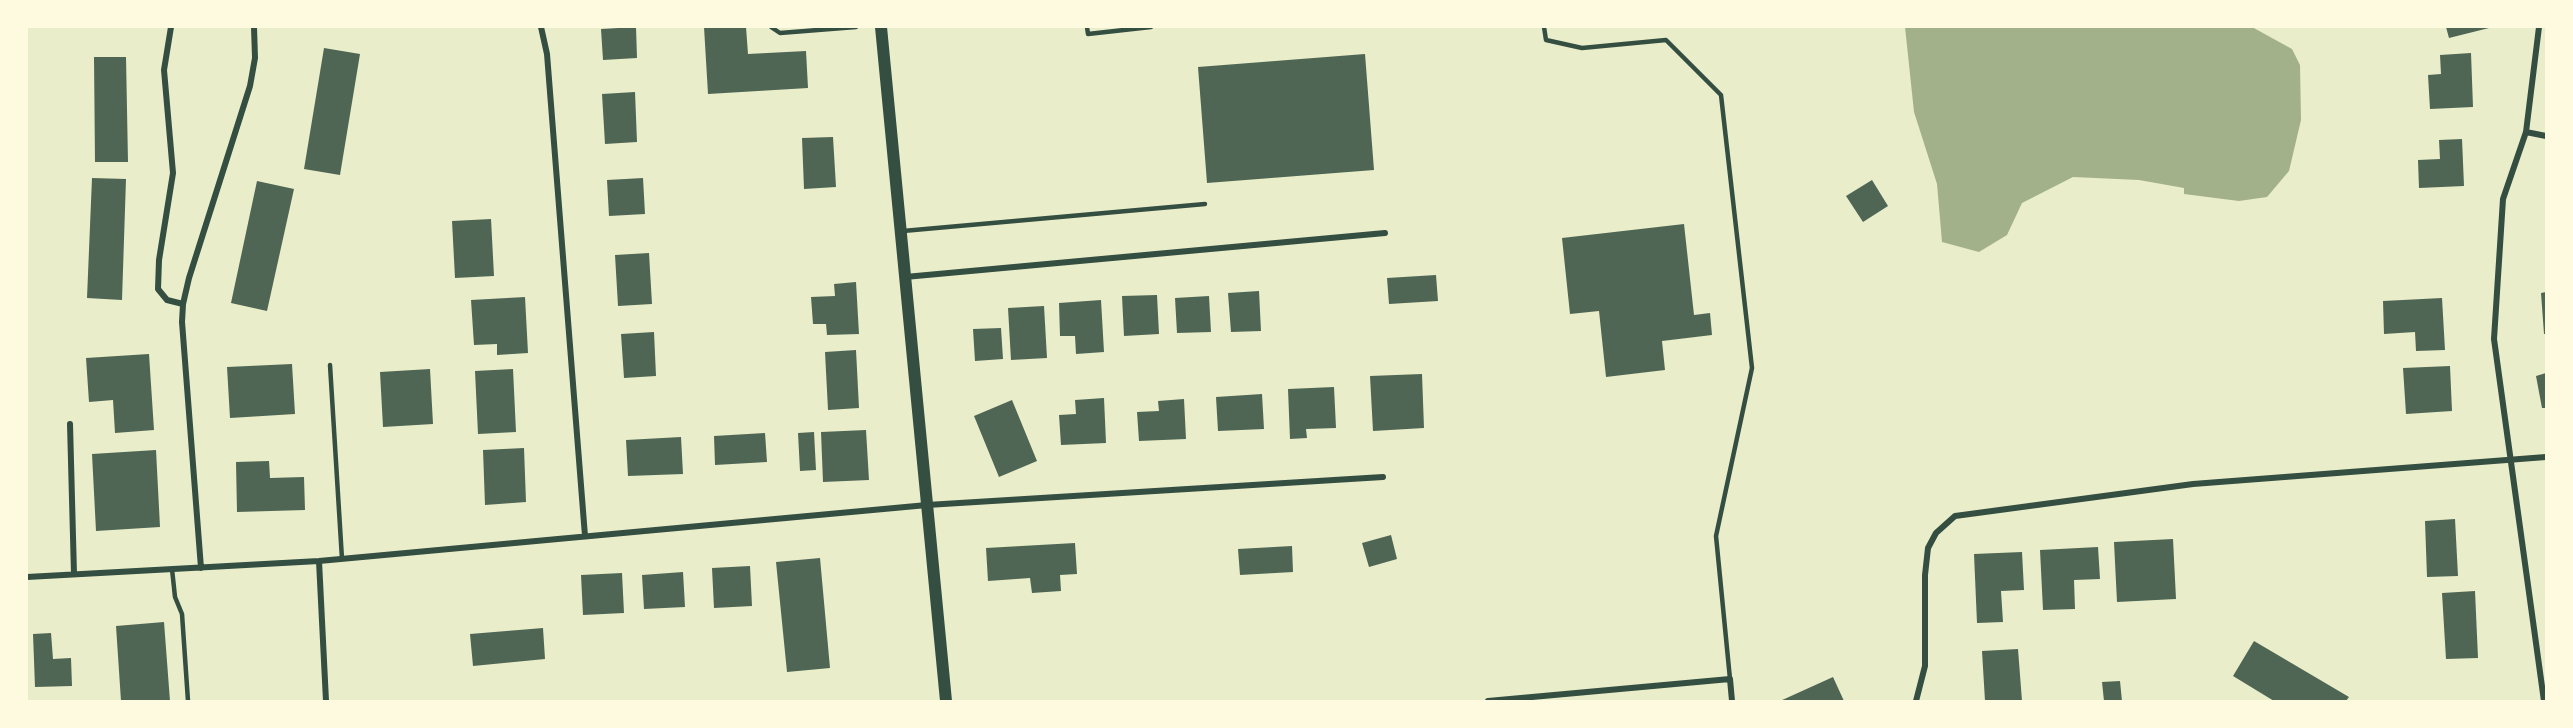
<!DOCTYPE html>
<html>
<head>
<meta charset="utf-8">
<style>
	body { margin:0 }
	#map { position:relative; width:2573px; height:728px; overflow:hidden; background:#e9edc9; font-family:Georgia,serif }
	canvas { display:block }
	.frame { position:absolute; inset:0; border:28px solid #fefae0; pointer-events:none }
</style>
</head>
<body>
<div id="map">
<canvas width="2573" height="728"></canvas>
<div class="frame"></div>
</div>
<script>
const c = document.querySelector('canvas').getContext('2d');
c.lineJoin = 'round';
function fillPath(path, color) {
  c.fillStyle = color;
  c.fill(path, 'evenodd');
}
function poly(rows) {
  const path = new Path2D();
  for (const r of rows) {
    path.moveTo(r[0], r[1]);
    for (let i = 2; i < r.length; i += 2) path.lineTo(r[i], r[i + 1]);
  }
  return path;
}
function trace(path, color, width, dash) {
  c.strokeStyle = color;
  c.lineWidth = width;
  c.lineCap = dash ? 'butt' : 'round';
  c.setLineDash(dash || []);
  c.stroke(path);
}
const water = poly([
	[1905,27,2252,27,2292,49,2300,65,2301,120,2289,171,2267,197,2239,201,2184,194,2184,188,2139,180,2073,177,2022,203,2007,235,1979,252,1942,242,1937,184,1914,112]
]);
const building = poly([
	[636,27,637,58,603,60,601,29],
	[704,27,746,27,748,54,806,51,808,88,708,94],
	[2446,27,2489,27,2489,28,2449,38],
	[324,48,360,54,340,175,304,169],
	[2471,53,2473,107,2430,109,2428,75,2441,74,2440,55],
	[1365,54,1374,170,1207,183,1198,67],
	[94,57,126,57,128,162,95,162],
	[635,92,637,142,605,144,602,94],
	[833,137,836,187,804,189,802,138],
	[2462,139,2464,186,2419,188,2418,160,2440,159,2439,140],
	[92,178,126,179,122,300,87,298],
	[643,178,645,214,609,216,607,180],
	[1872,180,1888,206,1863,222,1846,196],
	[257,181,294,189,267,311,231,303],
	[491,219,494,276,455,278,452,221],
	[1684,224,1694,315,1710,313,1712,335,1662,341,1665,370,1606,377,1599,311,1570,314,1562,238],
	[649,253,652,304,618,306,615,255],
	[1436,275,1438,301,1389,304,1387,278],
	[856,282,859,334,827,335,826,324,813,324,811,297,835,296,834,284],
	[1259,291,1261,331,1231,332,1228,293],
	[2546,292,2546,334,2544,334,2541,293],
	[1157,295,1159,334,1124,336,1122,296],
	[1209,296,1211,332,1177,333,1175,298],
	[525,297,528,353,497,355,497,344,474,345,471,300],
	[2442,298,2445,350,2416,351,2415,332,2384,334,2383,301],
	[1101,300,1104,352,1076,354,1075,336,1060,336,1059,303],
	[1044,306,1047,358,1011,360,1008,308],
	[1001,328,1003,359,975,361,973,329],
	[654,332,656,376,624,378,621,334],
	[856,350,859,408,828,410,825,352],
	[149,354,154,430,115,433,113,400,89,402,86,358],
	[292,364,295,414,230,418,227,367],
	[2450,366,2452,411,2406,414,2403,368],
	[430,369,433,424,383,427,380,372],
	[513,369,516,432,478,434,475,371],
	[2546,373,2546,408,2542,408,2536,376],
	[1422,374,1424,428,1373,431,1370,376],
	[1334,387,1336,428,1306,429,1307,438,1290,439,1288,389],
	[1262,394,1264,429,1218,431,1216,397],
	[1104,398,1106,443,1061,445,1059,415,1076,414,1075,400],
	[1184,399,1186,439,1139,441,1137,412,1159,411,1158,401],
	[1012,400,1037,461,999,477,974,416],
	[866,430,869,480,823,482,821,432],
	[814,432,816,470,800,471,798,433],
	[765,433,767,462,715,465,714,436],
	[681,437,683,474,628,476,626,440],
	[524,448,526,502,485,505,483,450],
	[156,450,160,527,96,531,92,454],
	[269,461,270,478,304,477,305,510,237,512,236,462],
	[2455,519,2458,576,2427,577,2425,521],
	[1391,535,1397,559,1369,567,1362,543],
	[2173,539,2176,599,2117,602,2114,542],
	[1075,543,1077,574,1060,575,1061,591,1032,593,1030,578,988,581,986,548],
	[1292,546,1293,572,1240,575,1238,549],
	[2098,547,2100,579,2074,580,2075,609,2043,610,2040,550],
	[2022,552,2024,590,2001,591,2003,622,1977,623,1974,554],
	[820,558,830,668,787,672,776,562],
	[750,566,752,606,714,608,712,568],
	[683,572,685,607,644,609,642,575],
	[622,573,624,613,583,615,581,575],
	[2475,591,2478,658,2446,659,2442,593],
	[164,622,170,701,121,701,116,626],
	[543,628,545,659,473,666,470,634],
	[51,633,53,659,71,658,72,686,35,687,33,634],
	[2254,641,2349,697,2346,701,2274,701,2233,676],
	[2018,649,2022,701,1985,701,1982,651],
	[1833,677,1844,701,1780,701],
	[2120,681,2122,701,2104,701,2102,682]
]);
const service = poly([
	[771,27,780,33,856,27],
	[1087,27,1088,34,1151,27],
	[1544,27,1546,40,1582,48,1666,40,1721,95,1752,368,1716,536,1730,679],
	[903,231,1205,204],
	[330,365,342,559],
	[172,569,175,597,182,614,188,701]
]);
const minor = poly([
	[171,27,164,70,173,173,159,260,158,289,167,300,183,304],
	[541,27,547,54,585,536],
	[2539,27,2526,132,2503,199,2494,339,2544,701],
	[2526,132,2546,136],
	[905,277,1385,233],
	[70,424,74,574],
	[319,561,326,701],
	[201,568,182,322,183,304,189,278,250,86,255,58,254,27],
	[27,577,319,561,927,505,1383,477],
	[1488,701,1730,679,1732,701],
	[1916,701,1925,666,1925,575,1928,548,1936,533,1955,516,2193,484,2546,457]
]);
const secondary = poly([
	[881,27,946,701]
]);
fillPath(water, '#a3b18a');
fillPath(building, '#4f6655');
trace(service, '#344e41', 4.5);
trace(minor, '#344e41', 6);
trace(secondary, '#344e41', 12);
</script>
</body>
</html>
